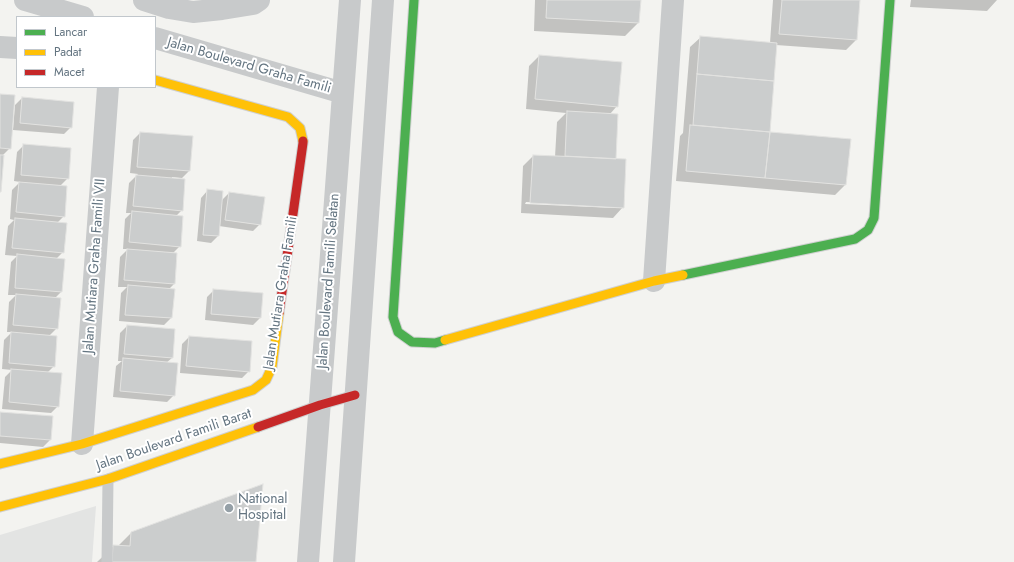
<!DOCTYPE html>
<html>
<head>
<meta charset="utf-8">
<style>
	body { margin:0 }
	#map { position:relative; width:1014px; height:562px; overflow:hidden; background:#f3f3f0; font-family:Jost,sans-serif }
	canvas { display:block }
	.legend { position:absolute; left:16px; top:16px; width:140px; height:72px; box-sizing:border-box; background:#fff; border:1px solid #c1c7cc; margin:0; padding:5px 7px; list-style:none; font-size:12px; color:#637480 }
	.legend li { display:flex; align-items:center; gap:8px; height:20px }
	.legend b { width:20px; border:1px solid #c1c7cc }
</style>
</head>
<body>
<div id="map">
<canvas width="1014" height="562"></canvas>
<ul class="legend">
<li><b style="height:5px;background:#4caf50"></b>Lancar</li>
<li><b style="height:5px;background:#ffc107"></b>Padat</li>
<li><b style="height:5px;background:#c62828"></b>Macet</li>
</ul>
</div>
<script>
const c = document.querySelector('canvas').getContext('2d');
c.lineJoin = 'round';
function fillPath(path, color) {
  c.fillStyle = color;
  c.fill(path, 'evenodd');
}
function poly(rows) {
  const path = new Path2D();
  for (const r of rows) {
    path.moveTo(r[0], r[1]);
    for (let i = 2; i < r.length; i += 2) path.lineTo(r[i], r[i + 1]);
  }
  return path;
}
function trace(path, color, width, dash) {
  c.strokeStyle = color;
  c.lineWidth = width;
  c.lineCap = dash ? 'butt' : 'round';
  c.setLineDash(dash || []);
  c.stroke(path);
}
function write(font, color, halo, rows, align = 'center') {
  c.font = font + ' Jost,sans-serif';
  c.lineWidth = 4;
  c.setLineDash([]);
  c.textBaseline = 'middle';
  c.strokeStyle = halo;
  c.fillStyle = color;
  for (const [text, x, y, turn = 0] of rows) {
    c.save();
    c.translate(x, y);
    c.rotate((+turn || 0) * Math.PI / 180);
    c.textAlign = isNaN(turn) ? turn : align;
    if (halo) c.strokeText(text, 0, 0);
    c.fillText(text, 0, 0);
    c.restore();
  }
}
const built = poly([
	[96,506,92,562,0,562,0,535]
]);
const shadow = poly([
	[535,0,640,0,638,23,625,36,534,31],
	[773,0,859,0,856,40,846,50,776,45,769,133,845,185,835,195,676,181,680,136,683,133,690,47,701,37,770,43],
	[911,0,997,0,987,11,910,7],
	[539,56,617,106,610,114,615,160,623,207,613,218,521,213,523,166,533,156,555,157,557,122,566,113,526,109,529,66],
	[526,202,615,206,615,208,525,204],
	[0,95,10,148,2,156,0,191],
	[22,98,71,127,64,134,13,130,15,105],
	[140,133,189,171,182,178,172,177,172,179,182,210,176,216,180,246,172,254,174,284,168,290,174,290,171,318,164,325,119,321,121,293,127,287,118,287,120,257,128,249,123,249,125,219,131,213,126,213,129,183,138,174,130,173,133,140],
	[24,145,68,178,60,186,64,216,57,223,63,252,56,259,61,292,55,298,57,328,49,336,54,366,47,373,58,406,51,413,2,409,5,377,12,370,2,369,4,340,12,332,7,332,9,302,16,295,8,295,11,262,17,256,5,255,8,226,14,220,10,219,12,190,20,182,14,181,17,152],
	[208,190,221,201,229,193,260,224,253,231,219,226,218,236,211,243,197,241,201,198],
	[214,290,260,318,253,325,205,320,207,297],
	[127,326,172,358,166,363,174,395,167,402,113,397,116,366,122,361,118,361,120,333],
	[189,337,249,371,242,378,180,373,182,344],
	[0,413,50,440,43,447,0,443],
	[131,533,255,562,97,562,114,546,118,546]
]);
const building = poly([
	[547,0,641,0,639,23,546,18,547,0],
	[782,0,860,0,857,40,779,34,782,0],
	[700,36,777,43,774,81,697,74,700,36],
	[539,55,622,62,618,107,535,99,539,55],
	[697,74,774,81,770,132,693,125,697,74],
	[0,94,15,95,11,149,0,148,0,94],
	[22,97,74,102,72,128,20,123,22,97],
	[567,111,618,114,616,159,565,156,567,111],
	[690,125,770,132,765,178,686,171,690,125],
	[140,132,193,136,190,171,137,167,140,132],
	[770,132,851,139,846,185,765,178,770,132],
	[23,144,71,148,69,179,21,175,23,144],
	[0,155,4,155,1,192,0,192,0,155],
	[533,155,626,159,624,208,530,203,533,155],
	[136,175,185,179,183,211,133,206,136,175],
	[19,182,67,186,65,217,16,212,19,182],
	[207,189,223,191,219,236,203,235,207,189],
	[229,192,265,197,261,225,225,220,229,192],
	[132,211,183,216,181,247,129,242,132,211],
	[15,218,67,223,64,253,12,248,15,218],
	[127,249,177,253,175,284,124,280,127,249],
	[17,254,65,259,62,292,15,288,17,254],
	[128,285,175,289,172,318,125,315,128,285],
	[213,289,263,293,261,318,211,314,213,289],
	[16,294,61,298,58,329,13,325,16,294],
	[127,325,175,329,173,358,124,354,127,325],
	[11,332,57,336,55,367,9,363,11,332],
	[189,336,252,341,250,372,186,366,189,336],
	[123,358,178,363,175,396,120,391,123,358],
	[11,369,62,373,59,407,9,402,11,369],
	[0,412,53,416,51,440,0,436,0,412],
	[263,484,256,562,112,562,113,545,130,546,131,532,263,484]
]);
const lane = poly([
	[107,562,108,479]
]);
const street = poly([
	[25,0,83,17],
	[144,0,169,8,193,12,222,9,253,4,259,0],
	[155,38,343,93],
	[0,47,17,48],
	[654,281,673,0],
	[82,444,108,87],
	[308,562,350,0],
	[344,562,383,0]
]);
const fast = poly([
	[414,0,393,317,398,332,412,342,435,343,445,340],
	[683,275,855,239,868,230,874,218,890,0]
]);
const slow = poly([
	[155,80,288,117,300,128,303,141],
	[445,340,654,281,683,275],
	[0,464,82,444,253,390,266,380,272,367,279,313],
	[0,507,108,479,258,427]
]);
const jam = poly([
	[279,313,303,143,303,141],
	[258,427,320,405,355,395]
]);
const markers = [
	[229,508,5,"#95a0a7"]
];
const streetNames = [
	["Jalan Boulevard Graha Famili",249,66,16],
	["Jalan Mutiara Graha Famili VII",95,266,-86],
	["Jalan Boulevard Famili Selatan",329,281,-86],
	["Jalan Mutiara Graha Famili",281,293,-81],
	["Jalan Boulevard Famili Barat",174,440,-19]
];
const poiNames = [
	["National",238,500],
	["Hospital",238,516]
];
fillPath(built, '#e3e4e3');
fillPath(shadow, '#0003');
fillPath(building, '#cbcdcd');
trace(building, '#e2e2e0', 1);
trace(fast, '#cfd0d0', 11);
trace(slow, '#cfd0d0', 11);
trace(jam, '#cfd0d0', 11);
trace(lane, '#c8cacb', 11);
trace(street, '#c8cacb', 22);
trace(fast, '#4caf50', 9);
trace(slow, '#ffc107', 9);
trace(jam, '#c62828', 9);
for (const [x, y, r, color] of markers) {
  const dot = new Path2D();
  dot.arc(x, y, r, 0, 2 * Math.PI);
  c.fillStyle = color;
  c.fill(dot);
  trace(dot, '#fff', 1.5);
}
write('14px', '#637480', '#fff', streetNames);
write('14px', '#637480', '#fff', poiNames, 'left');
</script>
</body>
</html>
